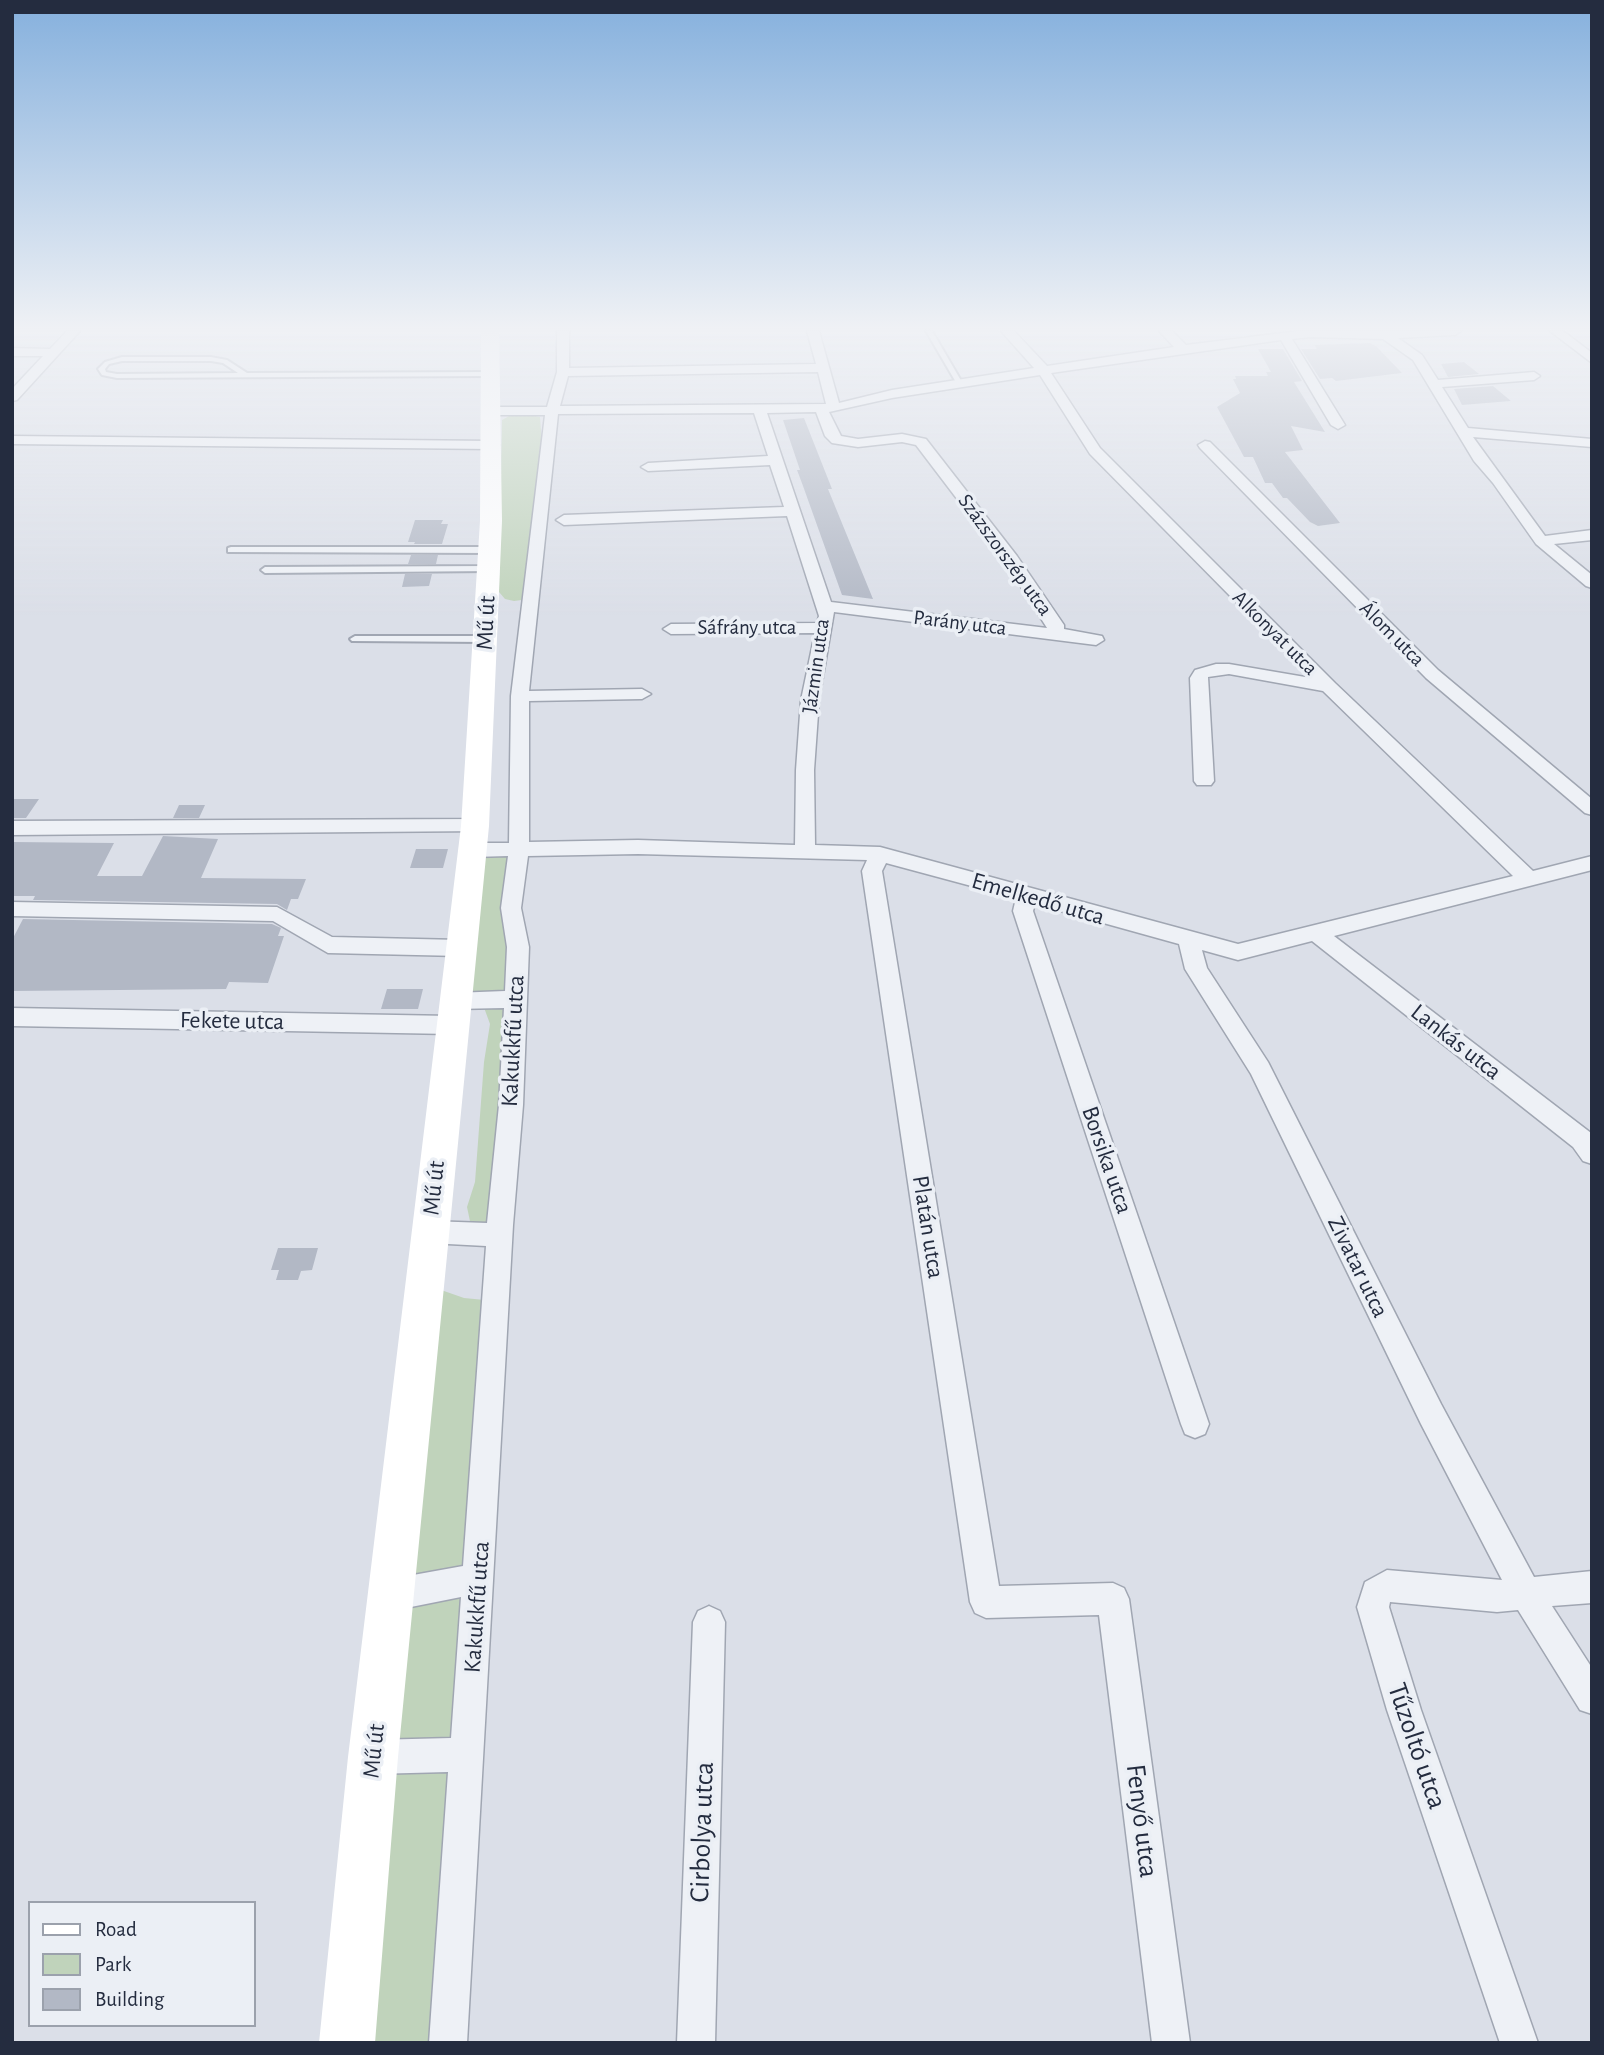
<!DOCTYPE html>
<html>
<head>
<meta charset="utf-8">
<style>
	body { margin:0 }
	#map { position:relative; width:1604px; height:2055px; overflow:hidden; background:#dbdfe8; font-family:"Alegreya Sans",sans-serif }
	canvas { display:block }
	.frame { position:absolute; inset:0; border:14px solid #242c3f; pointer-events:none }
	.legend { position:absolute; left:28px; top:1901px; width:228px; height:126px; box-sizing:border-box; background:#ebeff5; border:2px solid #9ba1ac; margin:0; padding:9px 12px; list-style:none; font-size:21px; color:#242c3f }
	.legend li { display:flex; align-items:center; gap:14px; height:35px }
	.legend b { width:35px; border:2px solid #9ba1ac }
</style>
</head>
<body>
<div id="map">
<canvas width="1604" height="2055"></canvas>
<div class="frame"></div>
<ul class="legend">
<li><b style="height:9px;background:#fff"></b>Road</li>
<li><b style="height:19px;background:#c0d3bb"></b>Park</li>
<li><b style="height:19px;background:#b2b8c5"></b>Building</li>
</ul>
</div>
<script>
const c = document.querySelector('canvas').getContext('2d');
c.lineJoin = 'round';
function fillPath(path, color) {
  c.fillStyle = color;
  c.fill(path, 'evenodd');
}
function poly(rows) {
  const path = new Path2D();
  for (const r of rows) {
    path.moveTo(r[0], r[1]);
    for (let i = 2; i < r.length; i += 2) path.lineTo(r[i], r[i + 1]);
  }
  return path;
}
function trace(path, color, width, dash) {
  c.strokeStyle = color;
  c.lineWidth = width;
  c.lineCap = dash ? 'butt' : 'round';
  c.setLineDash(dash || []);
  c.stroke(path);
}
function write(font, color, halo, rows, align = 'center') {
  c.font = font + ' "Alegreya Sans",sans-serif';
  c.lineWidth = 7;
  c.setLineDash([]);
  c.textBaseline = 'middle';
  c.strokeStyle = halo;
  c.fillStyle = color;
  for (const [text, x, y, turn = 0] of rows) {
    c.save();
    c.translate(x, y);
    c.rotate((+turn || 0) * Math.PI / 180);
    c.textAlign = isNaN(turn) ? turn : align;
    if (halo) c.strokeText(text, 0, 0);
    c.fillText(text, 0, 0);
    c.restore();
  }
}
const green = poly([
	[531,415,540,417,542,444,527,595,522,600,514,601,505,599,499,592,502,420,509,416],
	[519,848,500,1225,471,1226,467,1207,475,1182,484,1062,490,1024,482,1002,471,997,473,850],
	[424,1284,464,1298,495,1301,447,2043,347,2043]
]);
const building = poly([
	[1370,343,1376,346,1402,373,1336,381,1332,378,1320,379,1301,349,1317,349,1314,345],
	[1258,349,1283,349,1302,381,1294,382,1325,432,1291,426,1303,450,1285,452,1340,523,1318,526,1310,522,1287,498,1283,498,1272,483,1265,483,1253,457,1244,457,1217,407,1240,393,1233,379,1236,379,1235,376,1268,376,1266,372,1271,372],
	[1464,362,1479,374,1448,377,1441,364],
	[1493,386,1511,401,1462,405,1454,389],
	[804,418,832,489,828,489,873,599,842,595,803,486,797,470,800,470,783,420],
	[415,520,443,520,441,524,448,524,442,544,414,544,415,542,408,542],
	[411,555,438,555,436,564,408,564],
	[405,574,432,574,429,586,402,587],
	[12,799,39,799,26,818,12,818],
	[179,805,205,805,199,818,173,818],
	[163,836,218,839,201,878,306,879,298,899,291,899,287,910,277,904,33,900,35,896,12,896,12,842,114,843,97,876,142,876],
	[416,849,448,849,443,868,410,868],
	[23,919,272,924,281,928,278,936,284,936,268,983,229,982,226,989,12,991,12,940],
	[387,989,423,989,418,1009,381,1009],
	[278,1248,318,1248,312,1270,301,1271,298,1280,276,1280,279,1270,271,1270]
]);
const lane = poly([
	[926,331,932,331,963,384,962,385,957,384,926,331],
	[211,357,227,360,247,373,491,372,494,374,491,376,117,378,102,375,98,369,105,362,122,357,211,357],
	[122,361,211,361,223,363,238,373,117,374,106,372,105,369,109,364,122,361],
	[231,547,490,547,494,550,490,553,228,552,228,548,231,547],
	[489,566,492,567,492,571,265,573,261,570,265,567,489,566],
	[355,636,486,636,491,639,486,642,352,641,350,639,355,636]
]);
const street = poly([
	[67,331,80,331,17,400,12,401,12,389,43,356,12,356,12,348,50,349,67,331],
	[557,331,569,331,569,368,816,364,807,331,819,331,839,403,892,390,1034,368,1001,331,1014,331,1047,366,1174,347,1159,331,1172,331,1186,345,1299,331,1461,331,1455,335,1398,338,1422,355,1438,380,1534,372,1540,376,1534,380,1442,387,1468,428,1592,439,1592,447,1473,437,1545,536,1592,530,1592,540,1554,544,1592,575,1592,588,1586,586,1536,544,1493,483,1474,461,1413,360,1383,339,1311,337,1292,339,1345,425,1338,429,1331,425,1281,340,1051,373,1100,448,1335,683,1533,871,1592,856,1592,870,1334,936,1591,1133,1592,1164,1583,1161,1573,1147,1312,941,1238,960,1202,950,1207,968,1268,1062,1441,1404,1534,1577,1592,1571,1592,1603,1552,1606,1592,1668,1592,1714,1580,1710,1518,1610,1497,1612,1390,1602,1389,1607,1421,1710,1538,2043,1500,2043,1387,1710,1357,1607,1365,1582,1387,1570,1502,1580,1421,1424,1251,1074,1185,969,1179,944,1035,904,1033,911,1209,1424,1205,1434,1195,1438,1185,1434,1181,1424,1013,911,1016,898,886,863,882,871,999,1586,1113,1583,1124,1588,1129,1599,1190,2043,1152,2043,1099,1615,986,1618,975,1613,970,1602,862,871,867,860,638,854,528,856,521,908,529,947,523,1105,513,1225,467,2043,429,2043,448,1772,373,1774,361,1769,356,1757,361,1745,373,1740,451,1738,461,1597,391,1611,380,1606,375,1595,380,1584,391,1579,463,1566,486,1246,429,1243,420,1240,416,1232,420,1224,429,1221,487,1223,499,1105,504,1008,454,1009,446,1007,443,1001,446,995,454,993,505,991,507,947,501,908,508,856,473,857,466,855,463,850,466,845,473,843,509,843,511,696,545,415,492,415,485,411,492,407,547,407,557,372,557,331],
	[818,372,826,404,560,406,568,376,818,372],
	[1040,375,1090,454,1311,678,1229,664,1216,664,1195,670,1190,678,1194,781,1197,785,1211,785,1214,781,1208,677,1229,674,1323,691,1513,876,1238,944,880,847,815,845,814,770,819,700,834,612,1096,645,1104,640,1102,636,1064,629,1064,625,1017,556,926,439,902,434,858,439,841,436,829,412,892,398,1040,375],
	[816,412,825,436,832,443,858,447,902,442,916,445,1005,562,1047,628,831,602,767,413,816,412],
	[754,413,768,456,648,463,641,467,648,471,770,465,784,507,564,515,556,520,564,525,787,516,819,616,817,623,671,624,663,629,671,634,815,633,801,700,796,770,795,845,638,840,529,842,529,701,642,699,651,694,642,689,529,691,558,414,754,413],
	[1550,331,1563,331,1592,353,1592,363,1550,331],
	[12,436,492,441,499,445,492,449,12,444,12,436],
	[1205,441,1210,442,1438,670,1592,799,1592,815,1585,813,1426,678,1200,448,1198,445,1205,441],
	[475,819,482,821,485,826,482,831,12,835,12,821,475,819],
	[12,902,277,907,332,937,460,940,468,942,471,948,468,954,460,956,328,953,273,921,12,916,12,902],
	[12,1008,451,1016,459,1019,462,1025,459,1031,451,1034,12,1026,12,1008],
	[709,1606,720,1611,725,1622,715,2043,677,2043,693,1622,698,1611,709,1606]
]);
const secondary = poly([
	[481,331,499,331,502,521,489,826,398,1757,375,2043,319,2043,348,1757,461,826,480,521,481,331]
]);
const farStreetnames = [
	["Százszorszép utca",1005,555,54],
	["Parány utca",960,623,7],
	["Sáfrány utca",747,628],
	["Alkonyat utca",1275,633,45],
	["Álom utca",1392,634,45],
	["Jázmin utca",816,666,-82]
];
const streetNames = [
	["Mű út",486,623,-87],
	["Emelkedő utca",1038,899,16],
	["Fekete utca",232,1021,1],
	["Kakukkfű utca",513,1041,-87],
	["Lankás utca",1456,1042,38],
	["Borsika utca",1107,1160,71],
	["Mű út",434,1188,-84],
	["Platán utca",928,1227,81],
	["Zivatar utca",1358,1267,64],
	["Kakukkfű utca",477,1607,-86],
	["Mű út",374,1751,-84]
];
const nearStreetnames = [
	["Tűzoltó utca",1417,1746,71],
	["Fenyő utca",1142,1821,83],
	["Cirbolya utca",702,1832,-88]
];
fillPath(green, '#c0d3bb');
fillPath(building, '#b2b8c5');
trace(lane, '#a0a6b2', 4);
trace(street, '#a0a6b2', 3);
fillPath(lane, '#eef1f6');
fillPath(street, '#eef1f6');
fillPath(secondary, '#fff');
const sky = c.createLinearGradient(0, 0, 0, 619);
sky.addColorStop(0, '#85b0dd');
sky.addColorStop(0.53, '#eff1f5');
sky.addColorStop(1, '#eff1f500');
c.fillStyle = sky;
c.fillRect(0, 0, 1604, 619);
write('21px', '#242c3f', '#ebeff5', farStreetnames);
write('24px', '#242c3f', '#ebeff5', streetNames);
write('28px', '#242c3f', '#ebeff5', nearStreetnames);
</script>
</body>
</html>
